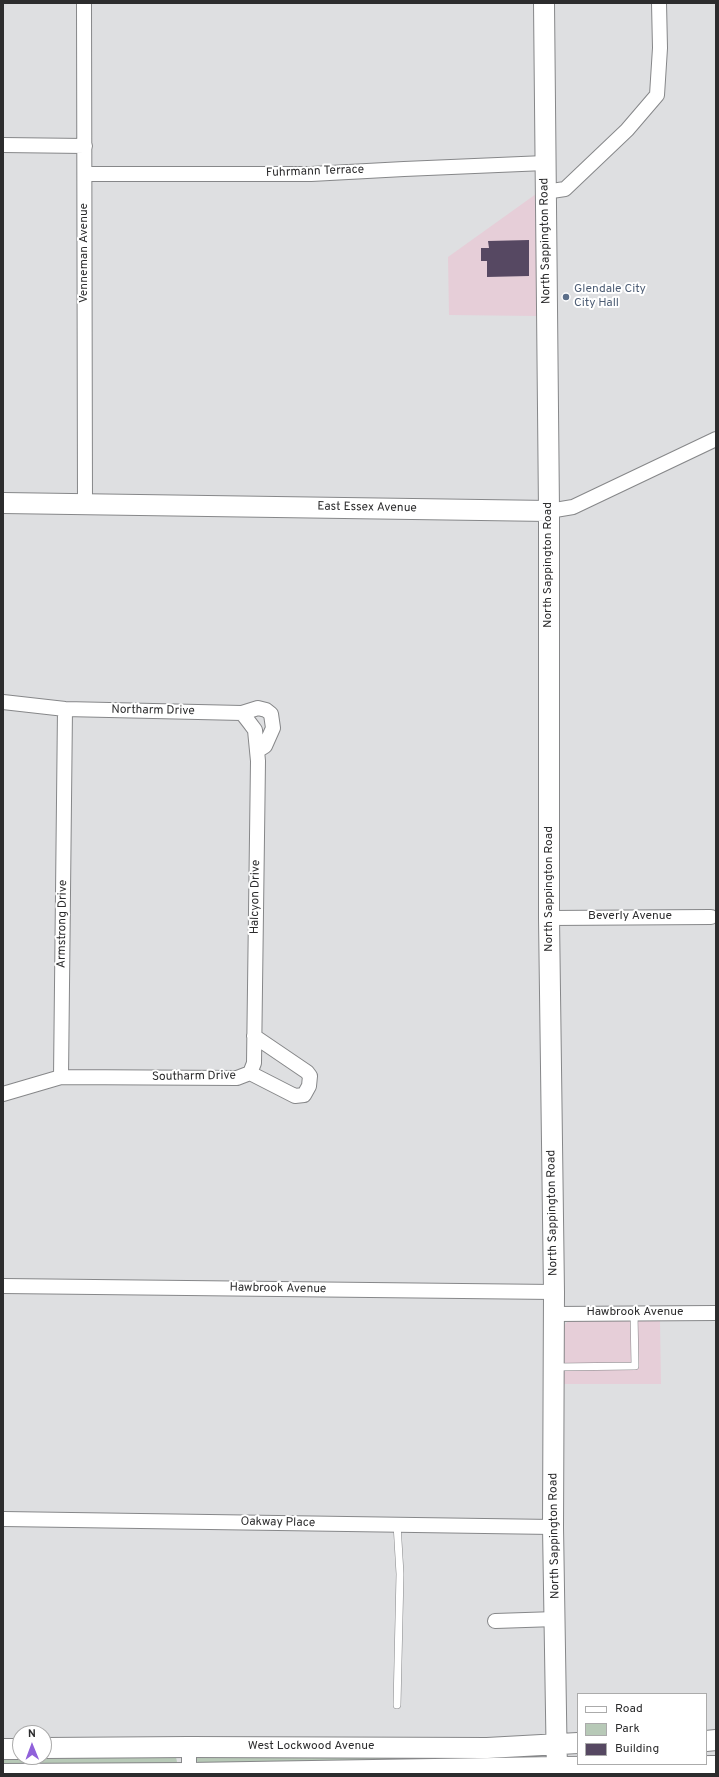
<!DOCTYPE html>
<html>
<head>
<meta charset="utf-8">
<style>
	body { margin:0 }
	#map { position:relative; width:719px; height:1777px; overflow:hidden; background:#dedfe1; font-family:Overpass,sans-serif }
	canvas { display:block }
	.frame { position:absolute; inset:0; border:4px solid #2c2c2d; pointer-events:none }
	.legend { position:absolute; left:577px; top:1693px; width:130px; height:72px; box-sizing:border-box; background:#fff; border:1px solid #ababab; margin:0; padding:5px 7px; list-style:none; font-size:12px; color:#2c2c2d }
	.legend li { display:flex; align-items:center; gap:8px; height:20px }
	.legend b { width:20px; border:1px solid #ababab }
	.north { position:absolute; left:12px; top:1725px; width:40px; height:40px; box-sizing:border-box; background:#fff; border:1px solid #ababab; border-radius:50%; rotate:359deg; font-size:11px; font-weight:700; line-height:16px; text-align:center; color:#2c2c2d }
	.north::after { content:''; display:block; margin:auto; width:14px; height:18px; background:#9061da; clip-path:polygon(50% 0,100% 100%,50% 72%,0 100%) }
</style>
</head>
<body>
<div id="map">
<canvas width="719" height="1777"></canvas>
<div class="frame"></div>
<ul class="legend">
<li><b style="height:5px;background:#fff"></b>Road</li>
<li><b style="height:11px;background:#b7c9b7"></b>Park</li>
<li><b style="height:11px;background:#564862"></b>Building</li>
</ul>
<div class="north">N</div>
</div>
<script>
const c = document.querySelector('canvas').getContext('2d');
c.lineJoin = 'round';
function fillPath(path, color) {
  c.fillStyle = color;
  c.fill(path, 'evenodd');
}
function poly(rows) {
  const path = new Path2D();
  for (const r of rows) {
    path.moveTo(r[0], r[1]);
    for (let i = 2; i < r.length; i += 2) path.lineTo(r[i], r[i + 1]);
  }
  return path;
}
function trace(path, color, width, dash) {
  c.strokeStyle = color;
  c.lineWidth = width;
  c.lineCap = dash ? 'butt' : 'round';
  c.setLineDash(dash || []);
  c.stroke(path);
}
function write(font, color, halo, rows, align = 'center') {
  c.font = font + ' Overpass,sans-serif';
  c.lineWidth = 4;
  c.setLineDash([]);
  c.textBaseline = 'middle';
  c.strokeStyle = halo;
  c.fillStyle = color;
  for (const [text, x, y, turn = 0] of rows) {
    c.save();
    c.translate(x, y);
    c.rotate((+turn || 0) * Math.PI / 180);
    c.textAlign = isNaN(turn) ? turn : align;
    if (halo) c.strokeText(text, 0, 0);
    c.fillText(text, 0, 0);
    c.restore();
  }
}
const commercial = poly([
	[536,194,537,316,449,315,448,257],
	[568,1321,660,1321,661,1384,562,1384,562,1328]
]);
const green = poly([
	[530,1753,530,1757,468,1758,427,1764,198,1763,196,1759,197,1756],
	[3,1755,20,1757,44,1757,173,1755,176,1757,177,1762,175,1764,3,1766]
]);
const building = poly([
	[529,240,529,276,487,277,487,261,481,261,481,248,489,248,488,241]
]);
const lane = poly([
	[556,1367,635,1366,634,1313],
	[397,1705,400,1574,397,1524]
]);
const street = poly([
	[84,3,85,504],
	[3,145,85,146],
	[85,174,311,174,404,169,545,163],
	[545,192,565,189,627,130,657,95,660,48,659,3],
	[549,511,573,507,716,439],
	[3,702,65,709,242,713,249,722,255,730,258,761,254,1063,250,1073],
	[242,713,258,708,266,710,271,714,273,728,265,746,257,751],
	[549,918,711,917],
	[250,1073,295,1096,304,1095,309,1086,310,1076,307,1072,254,1036],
	[61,1077,65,709],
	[3,1094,61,1077,237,1078,250,1073],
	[3,1286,554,1292],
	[554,1314,716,1313],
	[3,1519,553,1527],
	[495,1621,556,1619],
	[189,1747,189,1774]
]);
const secondary = poly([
	[544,3,549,511,549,918,554,1292,553,1527,557,1774],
	[3,503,549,511],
	[706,1741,716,1740],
	[44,1748,189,1747,487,1748,578,1743],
	[3,1749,20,1749],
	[3,1774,189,1773,557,1767,716,1766]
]);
const markers = [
	[566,297,4,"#5c6f8a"]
];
const streetNames = [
	["Fuhrmann Terrace",315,172,-2],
	["North Sappington Road",546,241,-91],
	["Venneman Avenue",85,253,-90],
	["East Essex Avenue",367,508,1],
	["North Sappington Road",549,565,-90],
	["Northarm Drive",153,711,1],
	["North Sappington Road",550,889,-90],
	["Halcyon Drive",256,897,-89],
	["Beverly Avenue",630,917],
	["Armstrong Drive",63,924,-89],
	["Southarm Drive",194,1077,-1],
	["North Sappington Road",553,1213,-91],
	["Hawbrook Avenue",278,1289,1],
	["Hawbrook Avenue",635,1313],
	["Oakway Place",278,1523,1],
	["North Sappington Road",555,1536,-91],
	["West Lockwood Avenue",311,1747]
];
const serviceNames = [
	["Glendale City",574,290],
	["City Hall",574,304]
];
fillPath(commercial, '#e6ced8');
fillPath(green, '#b7c9b7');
fillPath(building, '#564862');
trace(lane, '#868789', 8);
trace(street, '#868789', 16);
trace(secondary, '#868789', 22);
trace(lane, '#fff', 7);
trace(street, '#fff', 14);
trace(secondary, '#fff', 20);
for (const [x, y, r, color] of markers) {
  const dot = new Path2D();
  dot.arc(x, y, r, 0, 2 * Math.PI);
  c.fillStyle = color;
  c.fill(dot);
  trace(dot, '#fff', 1.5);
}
write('12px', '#2c2c2d', '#fff', streetNames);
write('12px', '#4e5e75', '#fff', serviceNames, 'left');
</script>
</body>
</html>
